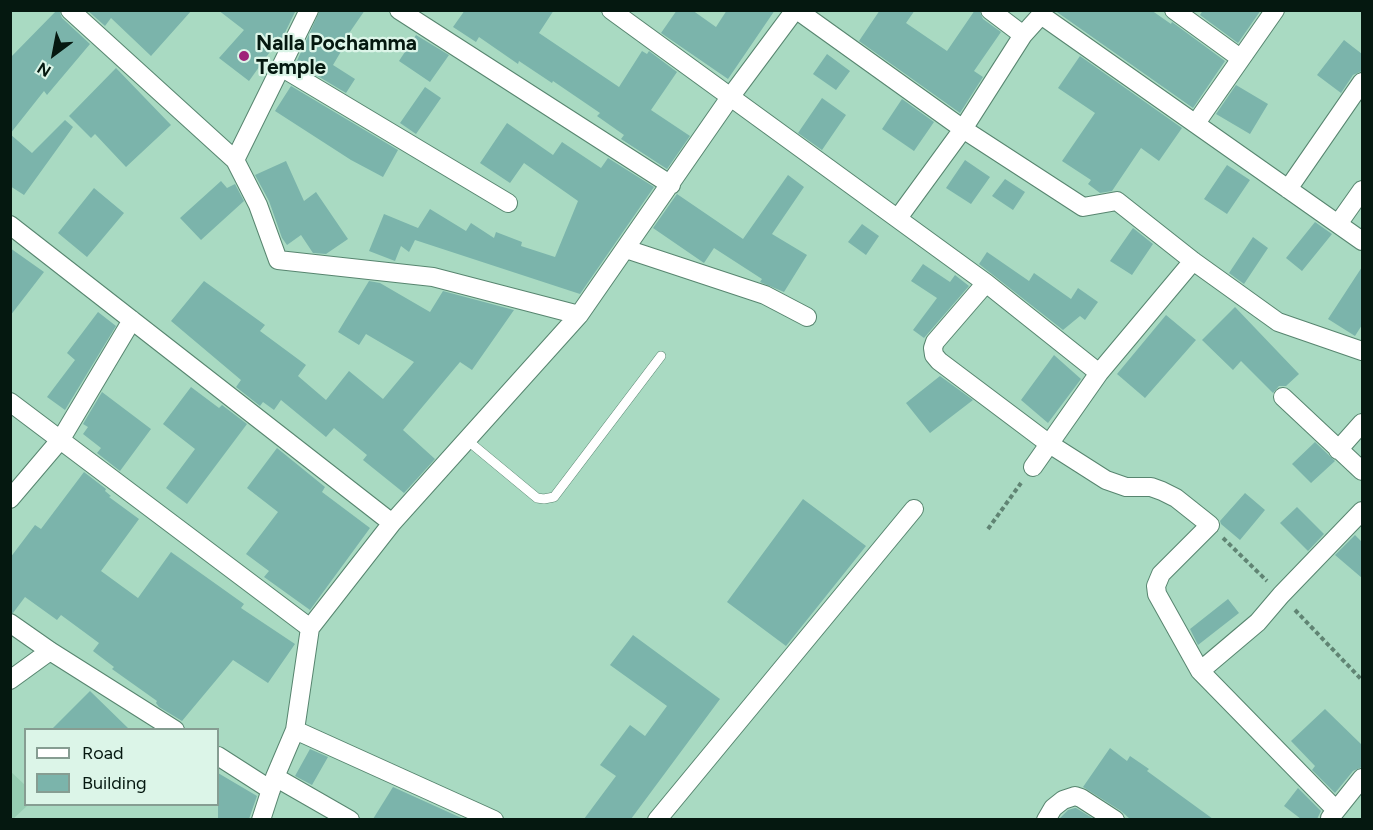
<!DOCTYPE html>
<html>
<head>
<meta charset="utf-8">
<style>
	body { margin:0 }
	#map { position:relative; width:1373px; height:830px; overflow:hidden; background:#a9dac2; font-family:Figtree,sans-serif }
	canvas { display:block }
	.frame { position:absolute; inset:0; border:12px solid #051810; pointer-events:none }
	.legend { position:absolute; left:24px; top:728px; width:195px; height:78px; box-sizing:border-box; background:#dcf5e8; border:2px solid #869d92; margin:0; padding:8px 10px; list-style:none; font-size:18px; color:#051810 }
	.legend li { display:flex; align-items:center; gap:12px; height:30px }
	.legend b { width:30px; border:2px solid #869d92 }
	.north { position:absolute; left:24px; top:24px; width:60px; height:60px; -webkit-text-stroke:4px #dcf5e8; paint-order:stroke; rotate:212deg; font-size:16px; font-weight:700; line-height:24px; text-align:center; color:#051810 }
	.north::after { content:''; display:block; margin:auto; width:21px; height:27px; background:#051810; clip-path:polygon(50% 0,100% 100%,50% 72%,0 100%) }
</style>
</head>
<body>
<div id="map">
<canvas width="1373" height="830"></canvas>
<div class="frame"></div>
<ul class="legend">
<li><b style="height:8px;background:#fff"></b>Road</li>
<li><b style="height:16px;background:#7bb4ab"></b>Building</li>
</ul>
<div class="north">N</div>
</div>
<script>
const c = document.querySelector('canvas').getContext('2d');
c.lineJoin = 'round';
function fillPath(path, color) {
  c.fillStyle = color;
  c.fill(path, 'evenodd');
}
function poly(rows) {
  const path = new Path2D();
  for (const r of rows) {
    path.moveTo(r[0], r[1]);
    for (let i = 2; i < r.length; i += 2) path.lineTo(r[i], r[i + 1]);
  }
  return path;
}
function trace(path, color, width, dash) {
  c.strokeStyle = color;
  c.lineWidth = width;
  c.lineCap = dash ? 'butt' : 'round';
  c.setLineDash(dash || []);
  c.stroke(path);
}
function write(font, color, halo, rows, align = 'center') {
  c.font = font + ' Figtree,sans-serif';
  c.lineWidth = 4.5;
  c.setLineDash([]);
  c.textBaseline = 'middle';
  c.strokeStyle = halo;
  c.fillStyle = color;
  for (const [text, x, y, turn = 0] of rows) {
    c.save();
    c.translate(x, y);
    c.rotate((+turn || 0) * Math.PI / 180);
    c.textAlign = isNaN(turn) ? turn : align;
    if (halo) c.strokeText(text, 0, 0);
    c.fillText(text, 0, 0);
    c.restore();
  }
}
const built = poly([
	[10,771,25,785,26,804,28,805,12,820,10,819]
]);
const building = poly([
	[57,10,59,10,62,18,90,44,47,95,44,91,10,134,10,58],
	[87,10,192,10,151,56,111,18,105,26],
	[218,10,296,10,276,51,272,49,249,81,219,58,244,30],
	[320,10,365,10,343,42,346,43,333,65,355,79,346,93,296,63],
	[465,10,554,10,539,33,619,87,642,51,647,54,649,51,677,72,651,110,690,136,667,169,621,139,624,135,597,116,600,113,553,81,552,83,519,61,518,64,479,37,476,42,453,27],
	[677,10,692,10,716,27,727,10,775,10,728,79,661,33],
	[880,10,915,10,906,23,947,51,975,10,979,10,983,19,1001,32,974,71,983,77,960,113,859,41],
	[1054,10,1151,10,1171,24,1172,22,1225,61,1193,108],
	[1203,10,1261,10,1238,43,1200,15],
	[416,35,449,55,430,82,399,61],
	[1344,40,1362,54,1362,71,1353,75,1341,93,1317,75],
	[827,54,850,71,836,90,813,74],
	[1080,56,1182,128,1159,161,1141,148,1112,191,1100,193,1088,184,1091,180,1062,161,1095,113,1058,88],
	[116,68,171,125,126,167,95,134,91,138,69,116],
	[1236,85,1268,104,1250,134,1216,114],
	[291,86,398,150,383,177,351,160,275,111],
	[425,87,441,98,416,134,400,123],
	[822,98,846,115,822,150,798,133],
	[902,99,934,122,914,151,882,129],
	[65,120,73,127,24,195,10,186,10,134,32,153],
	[507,123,553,155,562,142,601,168,608,158,654,187,580,294,415,240,409,252,401,246,395,261,369,251,384,214,418,228,430,209,466,231,471,223,494,238,496,232,522,242,521,246,555,257,578,201,524,163,510,183,480,163],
	[965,160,990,177,971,204,946,188],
	[286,161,304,201,316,192,348,239,326,254,313,253,301,235,287,245,282,238,269,201,255,175],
	[1227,165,1250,180,1227,214,1204,199],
	[788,175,804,187,772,234,807,255,784,292,760,282,762,279,714,248,704,263,653,228,677,194,743,239],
	[1005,179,1025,192,1013,210,992,196],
	[221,181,227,188,235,184,244,201,201,240,180,218],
	[94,188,124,213,87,257,58,233],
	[1315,222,1332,234,1302,271,1286,258],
	[862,224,879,236,866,255,848,242],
	[1133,228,1153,244,1132,275,1110,261],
	[1253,237,1268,248,1244,284,1229,273],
	[10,248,44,272,10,316],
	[987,252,1029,281,1034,273,1071,299,1078,288,1098,302,1085,320,1080,316,1063,330,979,264],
	[923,264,950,282,955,275,969,286,924,338,913,330,937,298,911,281],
	[1362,267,1362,325,1355,336,1328,319],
	[204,281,265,325,260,331,306,365,298,376,326,400,349,371,383,399,414,362,366,334,359,345,338,332,369,281,380,283,430,312,443,291,514,310,472,370,460,362,403,430,435,459,404,493,363,460,367,455,334,428,326,437,281,400,274,410,263,402,260,406,236,387,241,380,171,321],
	[1235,307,1299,374,1286,386,1279,386,1273,393,1241,361,1233,370,1202,340],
	[98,312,116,326,65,410,47,397,75,360,67,353],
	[1166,315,1196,340,1145,398,1117,374],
	[1054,355,1081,379,1048,423,1021,400],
	[940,376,973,400,930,433,906,403],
	[191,387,219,408,222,405,247,424,187,504,166,488,195,449,163,424],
	[102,392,151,429,120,471,97,453,101,448,83,434,88,427,83,424],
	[1315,442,1335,461,1311,483,1292,464],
	[277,448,325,487,322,492,370,528,310,610,264,577,269,571,246,554,278,512,247,488],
	[84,472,106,489,105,491,111,496,109,497,139,519,101,571,138,598,171,552,244,604,241,608,295,644,268,683,233,660,182,721,159,707,156,703,157,701,112,669,114,667,93,651,99,643,61,615,57,620,25,597,13,613,10,612,10,558,35,525,41,529],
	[1245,493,1265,510,1240,540,1221,524,1220,521],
	[803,499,866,546,786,646,727,602],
	[1297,507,1324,534,1308,551,1280,523],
	[1355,535,1362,542,1362,578,1335,555],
	[1228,599,1239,613,1198,645,1190,629],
	[633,635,720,699,631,819,584,819,616,776,600,765,630,725,645,736,667,706,610,665],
	[90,691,129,729,52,729],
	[1325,709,1362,745,1362,767,1353,771,1335,793,1312,770,1315,766,1291,741],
	[1110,748,1127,761,1130,756,1149,769,1147,771,1213,819,1130,819,1121,811,1083,787],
	[310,749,328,757,312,785,295,776],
	[218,773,257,796,249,819,218,819],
	[393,787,457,816,464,819,373,819],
	[1298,788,1321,811,1317,819,1301,819,1284,806],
	[1075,808,1076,808,1094,819,1059,819,1068,810]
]);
const path = poly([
	[988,529,1021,483],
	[1223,538,1267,581],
	[1295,610,1362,680]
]);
const service = poly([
	[467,440,537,498,544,499,554,497,661,356]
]);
const minor = poly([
	[70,10,235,160,258,205,278,260,433,277,579,315],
	[399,10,671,185],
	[611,10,986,283,1099,373],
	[797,10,963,129,1083,207,1117,201,1193,261,1278,322,1362,351],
	[990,10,1023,35],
	[1174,10,1240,58],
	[281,67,508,203],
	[1196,123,1275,10],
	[235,160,309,10],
	[1288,189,1362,82],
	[898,218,963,129,1023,35,1041,15,1362,241],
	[1338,224,1362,190],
	[10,225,392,523],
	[626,249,765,295,807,317],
	[986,283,935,342,933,348,934,355,939,361,1048,443,1106,480,1126,487,1151,487,1162,491,1176,498,1210,525,1161,574,1156,586,1157,594,1200,671,1335,809],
	[1283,397,1362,471],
	[10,402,310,628],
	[1338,450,1362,423],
	[1033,467,1099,373,1193,261],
	[10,499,61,439,132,320],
	[10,623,50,651,175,730],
	[1200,671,1258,622,1281,595,1362,511],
	[10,680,50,651],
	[295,730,494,820],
	[218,756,271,790],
	[275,777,350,820],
	[1330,818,1362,778],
	[261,820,275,777,295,730,310,628,392,523,579,315,731,96,795,10],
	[657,820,914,509],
	[1046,820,1053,808,1063,800,1075,796,1081,798,1115,820]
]);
const markers = [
	[244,56,6,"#9f2379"]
];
const poiNames = [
	["Nalla Pochamma",256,44],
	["Temple",256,68]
];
fillPath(built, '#96cdb2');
fillPath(building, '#7bb4ab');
trace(service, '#57856f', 10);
trace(minor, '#57856f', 20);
trace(path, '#608473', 4, [4.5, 3]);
trace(service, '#fff', 9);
trace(minor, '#fff', 18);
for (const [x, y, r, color] of markers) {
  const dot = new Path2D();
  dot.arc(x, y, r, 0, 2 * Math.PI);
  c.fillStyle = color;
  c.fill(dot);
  trace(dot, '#dcf5e8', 2);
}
write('bold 21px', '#051810', '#dcf5e8', poiNames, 'left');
</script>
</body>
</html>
